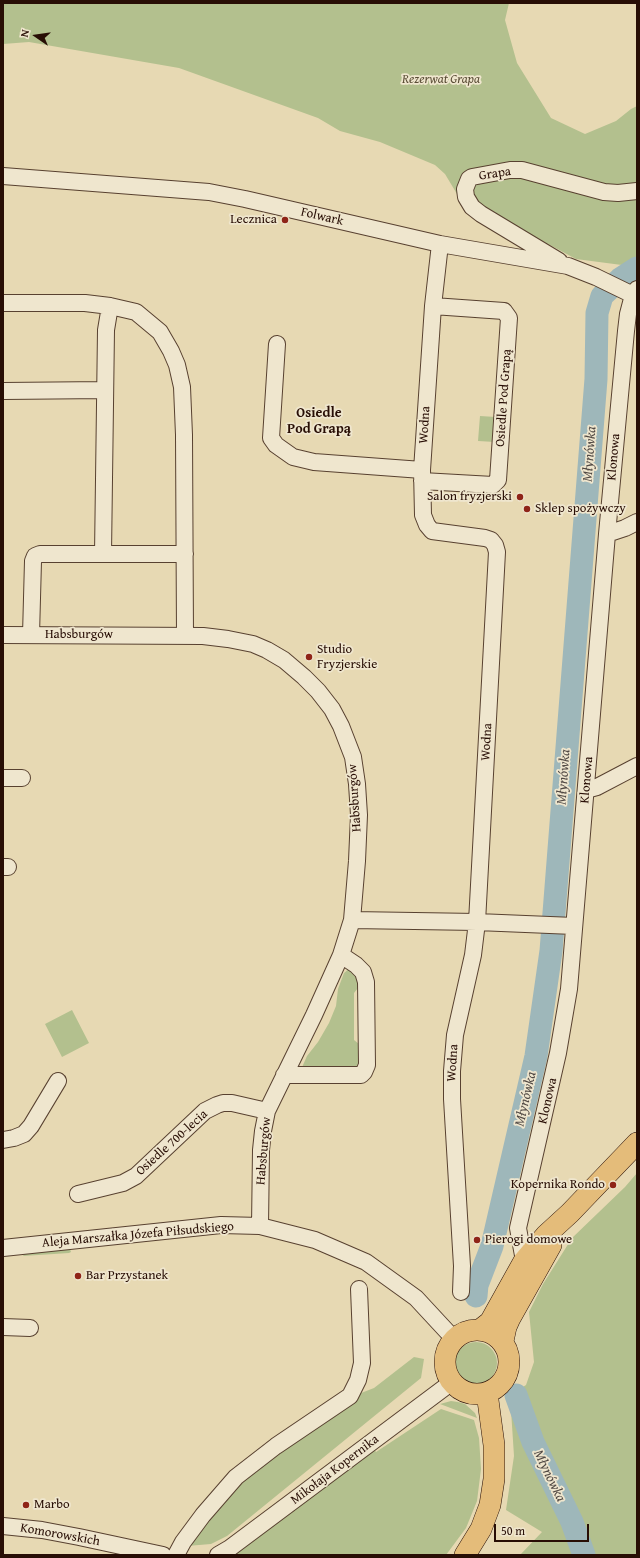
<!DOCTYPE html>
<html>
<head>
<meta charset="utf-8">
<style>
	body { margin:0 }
	#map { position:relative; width:640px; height:1558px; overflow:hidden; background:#e7d9b3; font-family:"Gentium Book Plus",serif }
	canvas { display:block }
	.frame { position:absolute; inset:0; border:4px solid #280e05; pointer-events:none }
	.north { position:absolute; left:16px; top:16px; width:40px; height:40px; -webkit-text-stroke:3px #efe6ce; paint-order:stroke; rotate:283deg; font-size:11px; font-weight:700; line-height:16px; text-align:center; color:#280e05 }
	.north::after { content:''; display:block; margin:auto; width:14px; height:18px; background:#280e05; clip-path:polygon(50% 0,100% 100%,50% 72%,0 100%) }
	.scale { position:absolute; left:494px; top:1524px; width:95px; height:18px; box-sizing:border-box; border:2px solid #280e05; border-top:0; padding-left:5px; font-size:12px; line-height:14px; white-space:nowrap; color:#280e05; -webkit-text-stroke:3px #efe6ce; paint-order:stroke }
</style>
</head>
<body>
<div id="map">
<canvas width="640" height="1558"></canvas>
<div class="frame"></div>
<div class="north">N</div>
<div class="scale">50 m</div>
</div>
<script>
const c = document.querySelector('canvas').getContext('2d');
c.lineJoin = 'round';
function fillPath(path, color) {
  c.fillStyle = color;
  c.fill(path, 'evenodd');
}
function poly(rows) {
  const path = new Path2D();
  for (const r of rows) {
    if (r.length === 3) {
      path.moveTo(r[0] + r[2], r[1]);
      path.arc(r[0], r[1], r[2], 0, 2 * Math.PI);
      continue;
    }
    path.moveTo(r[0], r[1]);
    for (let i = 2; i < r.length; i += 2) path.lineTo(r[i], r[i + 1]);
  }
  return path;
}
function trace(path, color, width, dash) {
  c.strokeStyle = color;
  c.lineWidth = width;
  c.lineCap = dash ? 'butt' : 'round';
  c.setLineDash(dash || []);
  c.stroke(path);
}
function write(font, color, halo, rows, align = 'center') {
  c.font = font + ' "Gentium Book Plus",serif';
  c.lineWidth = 3.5;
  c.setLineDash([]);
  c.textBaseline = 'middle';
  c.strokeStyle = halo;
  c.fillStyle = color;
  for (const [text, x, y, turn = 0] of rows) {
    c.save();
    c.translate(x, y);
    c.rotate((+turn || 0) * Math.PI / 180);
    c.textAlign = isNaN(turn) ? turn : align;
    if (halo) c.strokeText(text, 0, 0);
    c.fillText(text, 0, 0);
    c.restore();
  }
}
const green = poly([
	[3,3,509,3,505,20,517,63,551,118,585,134,616,121,631,109,637,106,637,267,576,259,548,244,522,238,460,188,457,194,445,174,435,165,380,142,340,131,318,118,179,68,29,42,3,44],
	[480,416,496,417,495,442,478,441],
	[350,968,362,983,354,993,354,1040,364,1048,358,1064,355,1069,300,1072,307,1056,318,1042,329,1023,336,1006,338,989,344,973],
	[72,1010,89,1043,62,1057,45,1024],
	[637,1173,637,1555,520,1555,542,1532,506,1510,514,1456,510,1395,526,1385,534,1362,529,1312,543,1284,572,1238,625,1187],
	[70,1249,71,1252,69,1253,23,1256,25,1253],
	[476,1363,21],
	[414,1357,424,1359,421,1378,227,1536,211,1544,187,1546,239,1479,356,1395,374,1388],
	[451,1401,458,1402,465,1404,475,1413,477,1418,440,1404],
	[441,1409,474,1420,479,1438,481,1469,477,1501,466,1528,446,1555,234,1555,374,1449,376,1452]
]);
const river = poly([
	[476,1296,477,1285,492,1246,536,1056,551,951,596,379,597,313,602,296,620,279,637,268],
	[516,1395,533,1442,572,1522,584,1555]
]);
const minor = poly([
	[3,176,209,192,245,199,440,244,568,266,596,277,633,295],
	[440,244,433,306,422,470,423,515,427,525,432,531,485,538,491,540,495,545,497,552,477,922,473,955,455,1035,452,1071,452,1099,462,1266,461,1292],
	[559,261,481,214,472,207,466,197,465,189,469,179,472,177,510,170,522,170,604,192,618,193,637,191],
	[3,303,85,303,110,306,136,312,160,332,171,351,177,365,182,387,184,435,185,635],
	[277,344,271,438,276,445,293,457,314,462,422,470],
	[3,391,105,390],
	[422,481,493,485,498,480,509,318,504,311,433,306],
	[607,534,625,528,637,522],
	[103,554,106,330,110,306],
	[3,635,203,636,228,639,253,644,267,650,284,660,304,677,318,691,332,709,341,726,353,757,357,784,359,815,357,861,352,920,341,955,314,1015,267,1111,263,1131,261,1150,260,1226],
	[31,635,33,561,35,556,40,554,185,554],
	[3,778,22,778],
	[586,790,597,787,637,766],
	[3,867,8,867],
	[352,920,477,922,574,926],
	[284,1075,361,1075,364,1072,367,1065,366,982,363,972,356,965,341,955],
	[3,1140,14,1138,24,1134,31,1126,58,1081],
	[78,1194,123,1183,136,1176,205,1111,217,1105,223,1103,232,1103,267,1111],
	[3,1248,221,1225,260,1226,315,1240,366,1262,416,1298,454,1339],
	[524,1261,518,1228,558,1053,569,989,607,534,626,331,628,314,633,295,637,289],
	[3,1327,30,1328],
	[3,1526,42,1530,79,1537,163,1555],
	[176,1555,183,1542,203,1515,236,1477,276,1446,350,1396,358,1380,362,1363,359,1289],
	[218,1555,230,1548,452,1382]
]);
const major = poly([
	[481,1329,490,1322,524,1261,546,1235,570,1213,637,1143],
	[477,1362,32],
	[503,1341,506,1327,510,1318,551,1245],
	[465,1555,481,1529,490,1505,494,1479,494,1445,487,1393]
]);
const markers = [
	[285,220,4,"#8f2418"],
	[520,497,4,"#8f2418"],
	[527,509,4,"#8f2418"],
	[309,657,4,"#8f2418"],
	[613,1185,4,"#8f2418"],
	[477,1240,4,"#8f2418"],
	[78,1276,4,"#8f2418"],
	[26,1505,4,"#8f2418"]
];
const parkNames = [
	["Rezerwat Grapa",441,80]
];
const streetNames = [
	["Grapa",495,174,-9],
	["Folwark",322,217,13],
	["Osiedle Pod Grapą",504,398,-86],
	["Wodna",425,425,-86],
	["Klonowa",614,457,-85],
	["Habsburgów",79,635],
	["Wodna",487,742,-87],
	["Klonowa",587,780,-85],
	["Habsburgów",355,798,-94],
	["Wodna",453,1063,-86],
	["Klonowa",548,1101,-77],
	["Osiedle 700-lecia",172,1143,-42],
	["Habsburgów",264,1151,-85],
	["Aleja Marszałka Józefa Piłsudskiego",138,1235,-5],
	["Mikołaja Kopernika",335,1470,-37],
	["Komorowskich",60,1535,10]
];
const poiNames = [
	["Lecznica",277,220,"right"],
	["Salon fryzjerski",512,497,"right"],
	["Sklep spożywczy",535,509],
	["Studio",317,650],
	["Fryzjerskie",317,665],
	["Kopernika Rondo",605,1185,"right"],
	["Pierogi domowe",485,1240],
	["Bar Przystanek",86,1276],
	["Marbo",34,1505]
];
const neighbourhoodNames = [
	["Osiedle",319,413],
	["Pod Grapą",319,429]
];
const waterNames = [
	["Młynówka",590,454,-86],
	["Młynówka",564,777,-86],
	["Młynówka",526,1099,-77],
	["Młynówka",549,1476,64]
];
fillPath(green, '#b3c08e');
trace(river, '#9eb7ba', 23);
trace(minor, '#584130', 18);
trace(major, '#280e05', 22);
trace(minor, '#efe6ce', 16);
trace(major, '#e4bc7a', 21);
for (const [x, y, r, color] of markers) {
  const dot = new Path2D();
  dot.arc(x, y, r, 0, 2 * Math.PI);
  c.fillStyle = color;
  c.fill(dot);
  trace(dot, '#efe6ce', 1.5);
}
write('italic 13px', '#594c35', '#efe6ce', parkNames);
write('13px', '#280e05', '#efe6ce', streetNames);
write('13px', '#280e05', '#efe6ce', poiNames, 'left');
write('bold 14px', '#280e05', '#efe6ce', neighbourhoodNames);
write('italic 14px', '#514944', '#efe6ce', waterNames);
</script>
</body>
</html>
